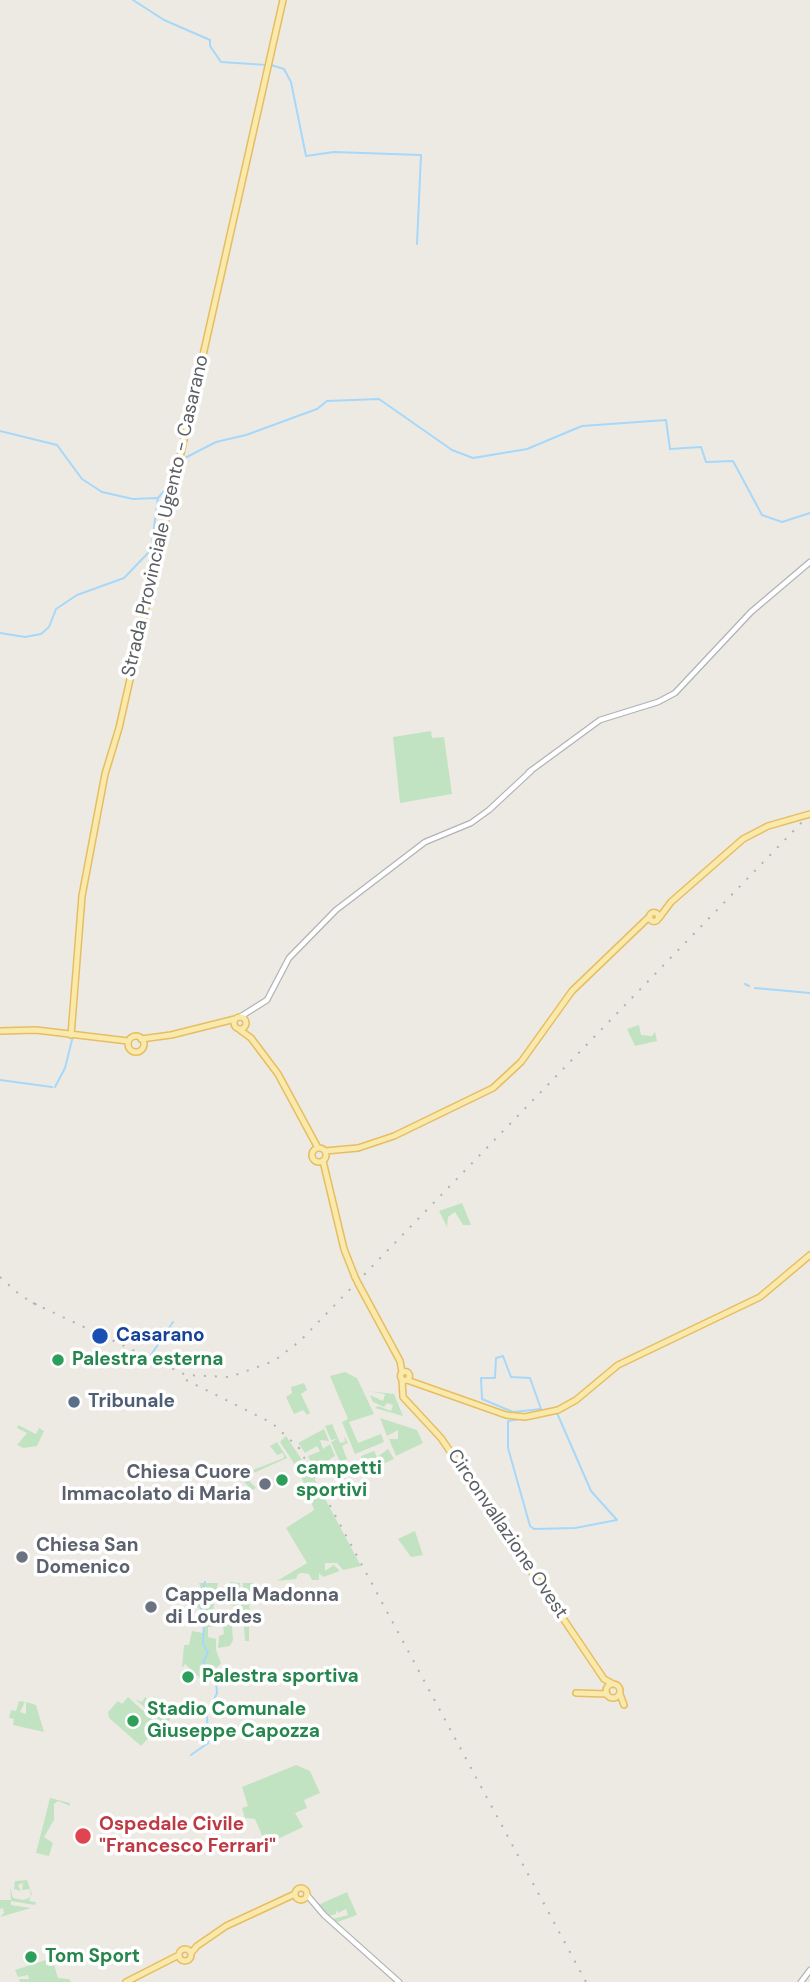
<!DOCTYPE html>
<html>
<head>
<meta charset="utf-8">
<style>
	body { margin:0 }
	canvas { display:block; background:#edeae3 }
</style>
</head>
<body>
<canvas width="810" height="1982"></canvas>
<script>
const c = document.querySelector('canvas').getContext('2d');
c.lineJoin = 'round';
function fillPath(path, color) {
  c.fillStyle = color;
  c.fill(path, 'evenodd');
}
function poly(rows) {
  const path = new Path2D();
  for (const r of rows) {
    if (r.length === 3) {
      path.moveTo(r[0] + r[2], r[1]);
      path.arc(r[0], r[1], r[2], 0, 2 * Math.PI);
      continue;
    }
    path.moveTo(r[0], r[1]);
    for (let i = 2; i < r.length; i += 2) path.lineTo(r[i], r[i + 1]);
  }
  return path;
}
function trace(path, color, width, dash) {
  c.strokeStyle = color;
  c.lineWidth = width;
  c.lineCap = dash ? 'butt' : 'round';
  c.setLineDash(dash || []);
  c.stroke(path);
}
function write(font, color, halo, rows, align = 'center') {
  c.font = font + ' "DM Sans",sans-serif';
  c.lineWidth = 7;
  c.setLineDash([]);
  c.textBaseline = 'middle';
  c.strokeStyle = halo;
  c.fillStyle = color;
  for (const [text, x, y, turn = 0] of rows) {
    c.save();
    c.translate(x, y);
    c.rotate((+turn || 0) * Math.PI / 180);
    c.textAlign = isNaN(turn) ? turn : align;
    if (halo) c.strokeText(text, 0, 0);
    c.fillText(text, 0, 0);
    c.restore();
  }
}
const green = poly([
	[431,731,432,738,444,737,452,794,400,803,393,737],
	[639,1025,641,1035,652,1036,655,1032,657,1041,635,1046,627,1029],
	[462,1203,471,1225,463,1225,455,1212,448,1217,447,1227,439,1211],
	[345,1372,357,1378,374,1414,349,1422,358,1443,381,1434,384,1442,355,1454,342,1422,348,1419,330,1376],
	[304,1383,307,1390,301,1394,310,1413,307,1415,303,1410,294,1414,286,1397,292,1393,291,1387],
	[368,1391,394,1394,403,1416,375,1408,378,1406,391,1411,393,1405,387,1403,384,1407,373,1402,370,1395,383,1401,385,1394],
	[380,1418,417,1430,423,1443,396,1456,389,1439,398,1439,398,1430,387,1436],
	[332,1424,340,1443,345,1442,344,1436,348,1443,342,1446,347,1459,340,1462,331,1442,337,1439,331,1440,325,1426],
	[18,1425,36,1434,39,1428,44,1431,37,1446,23,1448,17,1445,27,1433,17,1428],
	[324,1429,329,1441,320,1440,323,1449,330,1444,335,1456,326,1462,329,1466,338,1463,316,1473,308,1456,320,1451,317,1446,305,1453,298,1443],
	[286,1436,306,1466,299,1471,280,1442],
	[277,1442,287,1458,247,1476,239,1470,256,1488,252,1490,242,1480,238,1467,241,1465,245,1473,284,1458,283,1453,277,1455,270,1446],
	[388,1449,394,1459,369,1470,367,1466,362,1468,361,1456,374,1451,377,1457],
	[308,1467,361,1566,343,1570,337,1563,325,1563,325,1571,334,1565,340,1571,323,1577,319,1573,319,1580,312,1580,309,1574,302,1573,298,1574,296,1579,277,1581,307,1563,286,1528,314,1510,300,1473],
	[415,1531,423,1555,411,1557,398,1539],
	[230,1582,240,1583,235,1625,232,1626,233,1640,230,1646,218,1648,219,1636,224,1634,223,1626,217,1626,214,1613,224,1615,228,1612,228,1616,235,1617,234,1606,230,1605,230,1600,234,1599],
	[199,1583,218,1583,213,1610,207,1611,212,1613,215,1627,208,1627,208,1637,216,1639,216,1650,221,1663,204,1682,185,1664,182,1668,184,1645,189,1645,192,1631,203,1633,205,1625,203,1612,192,1602,198,1599,194,1594,201,1589],
	[243,1583,254,1583,249,1607,257,1624,249,1625,249,1641,245,1641,244,1625,239,1626],
	[153,1696,174,1715,165,1725,135,1699,142,1702,145,1697,149,1700,147,1703,154,1706,162,1717],
	[128,1697,160,1726,141,1746,109,1718,108,1712,118,1701,122,1704],
	[19,1701,25,1702,20,1712,26,1714,26,1702,36,1705,44,1732,13,1725,14,1719,9,1718,11,1710,16,1711],
	[296,1765,310,1771,320,1793,304,1800,307,1808,295,1813,303,1827,255,1850,264,1840,255,1819,245,1818,242,1808,248,1806,242,1787],
	[50,1798,70,1803,70,1806,58,1801,54,1804,54,1820,44,1837,53,1843,49,1856,36,1853],
	[27,1880,32,1894,29,1901,36,1902,35,1905,11,1901,11,1905,31,1908,0,1917,4,1913,3,1908,0,1909,0,1900,11,1900,10,1887,13,1898,24,1900,31,1897,30,1889,22,1890,23,1883,18,1885,21,1891,14,1889,15,1881],
	[347,1892,357,1915,335,1923,332,1919,348,1915,346,1909,338,1913,336,1910,336,1914,328,1916,318,1905],
	[52,1958,58,1978,69,1979,71,1982,20,1982,19,1979,29,1979,28,1975,18,1977,15,1970]
]);
const stream = poly([
	[133,0,164,20,210,40,210,46,221,62,266,65],
	[271,65,284,69,291,82,306,156,334,152,421,155,417,244],
	[0,431,57,445,82,479,102,492,133,499,157,498],
	[181,460,216,442,246,435,317,409,327,401,379,399,452,450,473,458,527,449,582,426,666,420,670,449,701,447,706,462,733,461,762,515,782,522,810,513],
	[142,615,158,498,171,483,176,462],
	[0,633,25,637,41,634,49,627,56,609,77,595,124,578,148,553],
	[96,836,101,807],
	[745,984,749,986],
	[755,988,810,993],
	[74,1027,76,1004],
	[0,1080,52,1087],
	[55,1087,65,1068,73,1036],
	[151,1355,173,1322],
	[503,1356,511,1377,530,1378,541,1409,513,1412,482,1399,481,1378,495,1378,496,1358,503,1356],
	[557,1413,591,1491,617,1520,575,1528,534,1529,530,1526,508,1448,508,1421,557,1413],
	[191,1755,208,1743,207,1715,217,1693,216,1681,203,1662,208,1653,203,1643,204,1623,199,1597,205,1582]
]);
const secondary = poly([
	[529,772,600,720,658,702,675,693,751,612,810,562],
	[240,1017,267,1000,289,958,336,910,425,842,471,823,489,810,531,771],
	[307,1895,324,1915,399,1982],
	[801,1982,810,1970]
]);
const primary = poly([
	[654,917,4.5],
	[659,918,671,902,743,839,768,826,810,814],
	[240,1023,6],
	[240,1030,251,1038,278,1074,318,1148],
	[0,1031,36,1030,128,1041],
	[71,1035,82,896,105,774,119,728,283,0],
	[136,1044,8],
	[141,1039,171,1035,235,1019],
	[319,1155,7],
	[325,1151,358,1148,394,1136,493,1088,521,1062,572,991,649,917],
	[323,1161,344,1249,355,1277],
	[359,1285,400,1361,402,1372],
	[405,1376,4.5],
	[402,1380,403,1397,441,1438,604,1679,613,1684],
	[407,1380,506,1415,525,1417,558,1410,576,1400,618,1365,760,1297,810,1255],
	[613,1691,7],
	[576,1693,607,1694],
	[620,1694,624,1705],
	[301,1894,6],
	[185,1955,6],
	[191,1953,197,1946,226,1926,295,1894],
	[126,1982,179,1955]
]);
const rail = poly([
	[0,1277,20,1295,42,1308],
	[33,1303,186,1375,230,1377,274,1361,300,1341,805,819],
	[186,1380,272,1423,299,1448,586,1982]
]);
const primaryBridge = poly([
	[355,1277,359,1285]
]);
const markers = [
	[100,1336,9,"#1a4fb4"],
	[58,1360,7,"#2e9e5b"],
	[74,1402,7,"#5c6f8a"],
	[282,1480,7,"#2e9e5b"],
	[265,1484,7,"#6b7280"],
	[22,1557,7,"#6b7280"],
	[151,1607,7,"#6b7280"],
	[188,1677,7,"#2e9e5b"],
	[133,1721,7,"#2e9e5b"],
	[83,1836,9,"#e0444e"],
	[31,1957,7,"#2e9e5b"]
];
const streetNames = [
	["Strada Provinciale Ugento - Casarano",166,516,-77],
	["Circonvallazione Ovest",507,1534,56]
];
const transitNames = [
	["Casarano",116,1336]
];
const leisureNames = [
	["Palestra esterna",72,1360],
	["campetti",296,1469],
	["sportivi",296,1491],
	["Palestra sportiva",202,1677],
	["Stadio Comunale",147,1710],
	["Giuseppe Capozza",147,1732],
	["Tom Sport",45,1957]
];
const serviceNames = [
	["Tribunale",88,1402]
];
const worshipNames = [
	["Chiesa Cuore",251,1473,"right"],
	["Immacolato di Maria",251,1495,"right"],
	["Chiesa San",36,1546],
	["Domenico",36,1568],
	["Cappella Madonna",165,1596],
	["di Lourdes",165,1618]
];
const healthNames = [
	["Ospedale Civile",99,1825],
	["\"Francesco Ferrari\"",99,1847]
];
fillPath(green, '#c2e3c1');
trace(stream, '#a7d8f9', 2);
trace(secondary, '#b0b3b7', 7);
trace(primary, '#e7bd62', 8);
trace(secondary, '#fff', 4.5);
trace(primary, '#f9eaac', 5);
trace(rail, '#b1b2b3', 2, [2, 9]);
trace(primaryBridge, '#e7bd62', 8, []);
trace(primaryBridge, '#f9eaac', 5);
for (const [x, y, r, color] of markers) {
  const dot = new Path2D();
  dot.arc(x, y, r, 0, 2 * Math.PI);
  c.fillStyle = color;
  c.fill(dot);
  trace(dot, '#fff', 2.5);
}
write('19px', '#5b5f63', '#fff', streetNames);
write('bold 19px', '#164399', '#fff', transitNames, 'left');
write('bold 19px', '#27864d', '#fff', leisureNames, 'left');
write('bold 19px', '#4e5e75', '#fff', serviceNames, 'left');
write('bold 19px', '#5b616d', '#fff', worshipNames, 'left');
write('bold 19px', '#be3a42', '#fff', healthNames, 'left');
</script>
</body>
</html>
